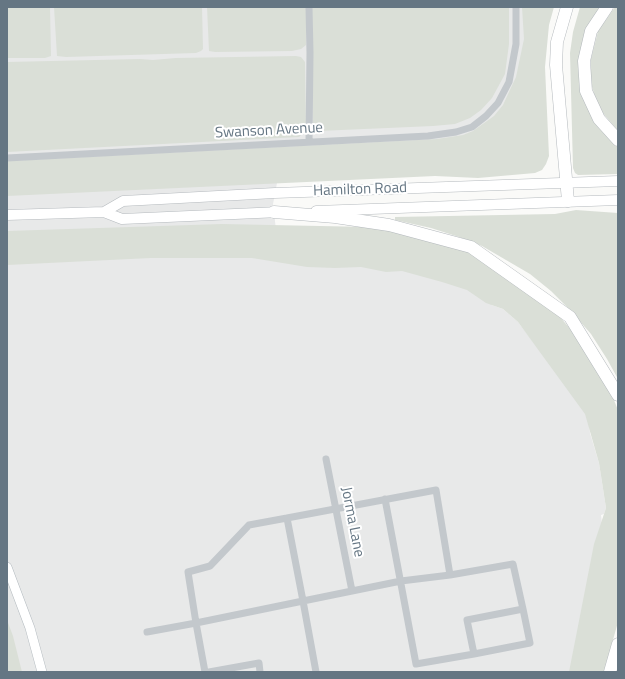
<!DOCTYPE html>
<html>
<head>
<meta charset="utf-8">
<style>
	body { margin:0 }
	#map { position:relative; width:625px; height:679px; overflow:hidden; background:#fafaf8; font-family:"Titillium Web",sans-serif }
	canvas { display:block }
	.frame { position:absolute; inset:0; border:8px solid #657683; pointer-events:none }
</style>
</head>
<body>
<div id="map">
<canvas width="625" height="679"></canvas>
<div class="frame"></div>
</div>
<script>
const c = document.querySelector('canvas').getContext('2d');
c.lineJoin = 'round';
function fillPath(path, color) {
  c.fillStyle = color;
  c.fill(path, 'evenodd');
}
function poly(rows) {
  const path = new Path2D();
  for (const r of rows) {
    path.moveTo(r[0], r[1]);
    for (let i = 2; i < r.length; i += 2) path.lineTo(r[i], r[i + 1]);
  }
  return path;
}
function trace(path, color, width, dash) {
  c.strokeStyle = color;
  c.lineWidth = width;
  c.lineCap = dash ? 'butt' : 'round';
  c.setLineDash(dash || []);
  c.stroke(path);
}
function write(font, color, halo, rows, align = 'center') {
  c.font = font + ' "Titillium Web",sans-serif';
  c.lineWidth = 4;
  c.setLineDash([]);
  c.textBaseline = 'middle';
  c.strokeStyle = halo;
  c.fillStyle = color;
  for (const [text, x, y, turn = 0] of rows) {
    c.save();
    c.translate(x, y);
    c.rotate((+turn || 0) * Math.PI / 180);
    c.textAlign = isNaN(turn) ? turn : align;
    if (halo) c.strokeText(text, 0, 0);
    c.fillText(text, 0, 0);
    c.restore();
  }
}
const built = poly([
	[7,7,546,7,513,128,277,183,273,204,278,247,453,274,492,305,503,309,518,322,587,411,590,433,599,463,606,508,604,514,601,515,602,523,574,672,7,672]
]);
const green = poly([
	[7,7,50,7,51,56,45,58,7,58],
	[54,7,202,7,203,49,201,51,196,53,66,57,57,56],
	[207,7,306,7,306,45,301,49,292,51,215,52,209,51],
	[312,7,509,7,509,44,505,74,492,98,481,110,470,118,455,124,433,126,319,131,313,125],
	[522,7,554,7,549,25,545,67,549,156,546,164,542,170,535,173,478,178,435,176,7,196,7,161,437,139,463,135,473,131,494,116,503,105,509,92,516,77,524,39],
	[580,7,602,7,580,70,618,145,618,174,578,175,575,173,573,168,570,53,573,32],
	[615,7,618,7,618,131,602,112,595,97,591,83,591,59,598,31],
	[296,56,301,57,305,62,306,125,304,132,299,137,7,152,7,62,140,59,153,60,176,58],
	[576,210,618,213,618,379,607,359,591,334,569,309,551,291,530,274,482,246,459,237,431,228,395,220,395,217,555,214],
	[222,224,369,227,390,229,468,251,554,310,572,331,611,393,618,410,618,622,604,672,569,672,594,544,606,508,599,463,585,414,518,322,503,309,486,303,467,290,442,282,402,271,386,272,361,267,335,268,307,267,252,258,151,258,7,265,7,231],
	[7,620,13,636,22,672,7,672]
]);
const street = poly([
	[309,142,310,53,309,7],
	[7,158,428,136,456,132,472,127,486,116,498,103,509,82,516,44,516,7],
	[326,459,352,591],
	[385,499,416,664,474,654,467,620,523,609,530,643,474,654],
	[450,575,513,564,523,609],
	[147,632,196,623,188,572,210,566,249,525,287,518,436,490,450,575,401,581,303,601,287,518],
	[205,672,196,623,303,601,316,672],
	[209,672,259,663,260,672]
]);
const secondary = poly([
	[7,567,30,628,42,672]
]);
const primary = poly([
	[316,211,618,200],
	[104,212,123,201,275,193,618,181],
	[7,215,104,212,122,219,280,212]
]);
const highway = poly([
	[567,7,557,42,556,65,568,201],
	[607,7,591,31,584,61,586,91,599,119,618,140],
	[274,212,335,217,389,225,471,247,570,317,618,395],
	[610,672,618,644]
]);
const streetNames = [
	["Swanson Avenue",269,131,-3],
	["Hamilton Road",360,190,-2],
	["Jorma Lane",352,522,79]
];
fillPath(built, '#e8e9e9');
fillPath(green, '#dadfd7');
trace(secondary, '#b3babf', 10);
trace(primary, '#b5babe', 11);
trace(highway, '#b4b9bd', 13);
trace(street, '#c3c8cc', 7);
trace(secondary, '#fff', 9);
trace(primary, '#fff', 10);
trace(highway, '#fff', 12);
write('15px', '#657683', '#fff', streetNames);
</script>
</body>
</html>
